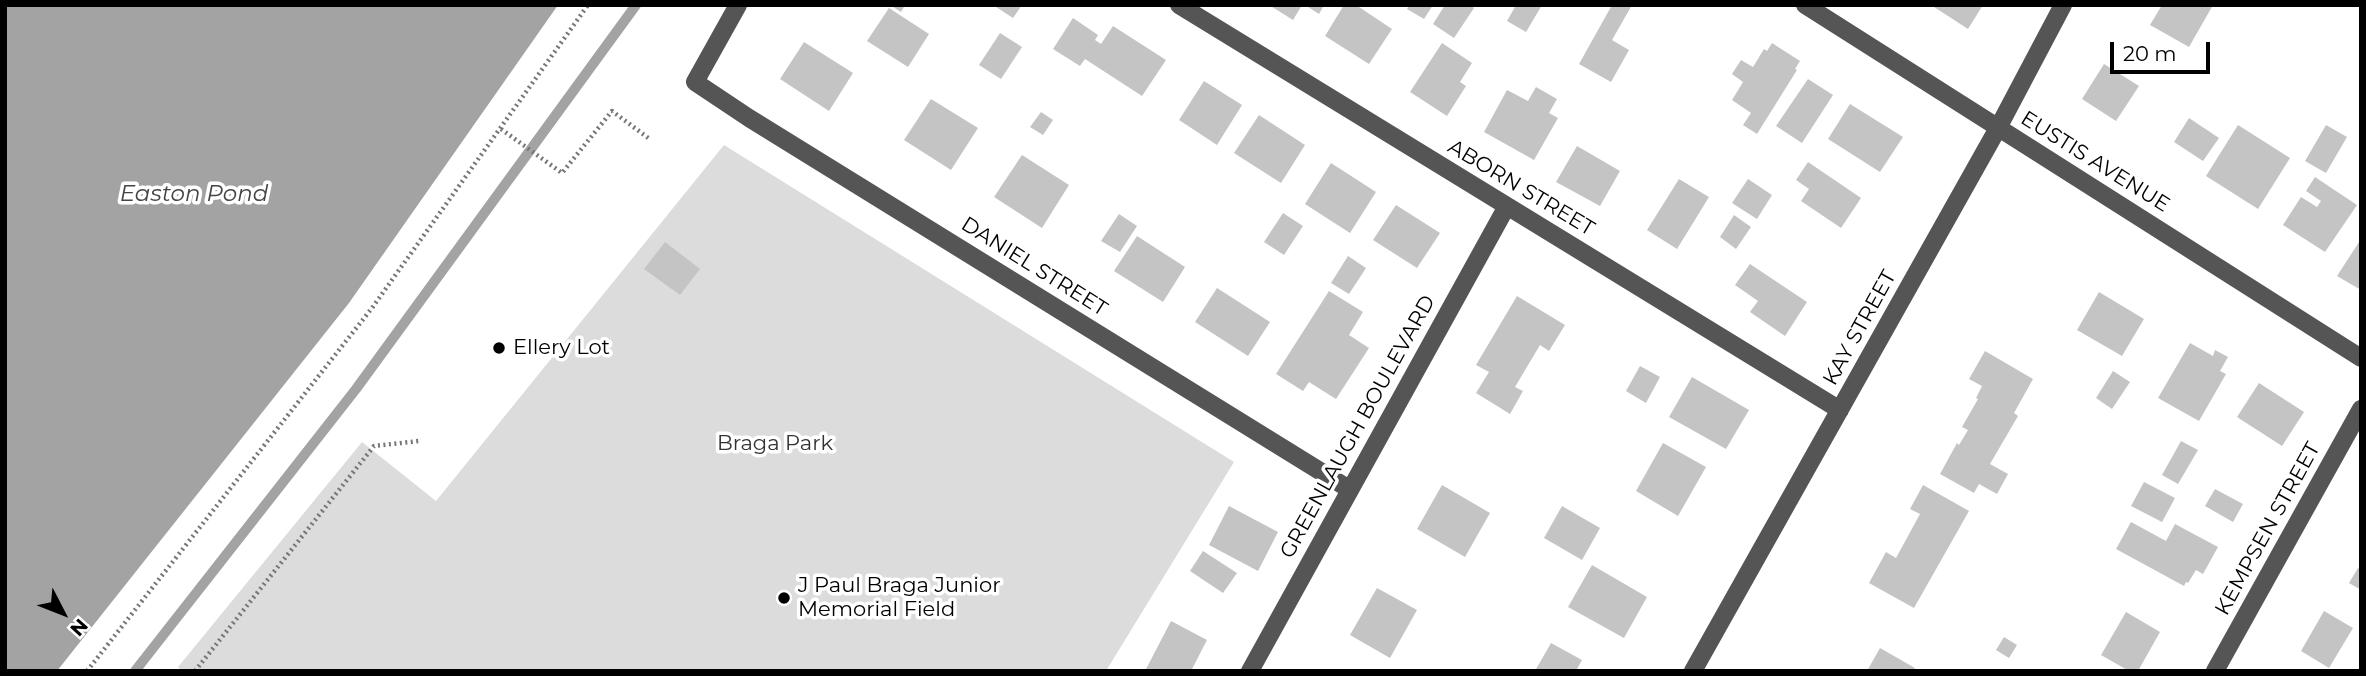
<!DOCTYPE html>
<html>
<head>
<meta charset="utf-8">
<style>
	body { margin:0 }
	#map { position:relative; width:2366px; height:676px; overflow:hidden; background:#fff; font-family:Montserrat,sans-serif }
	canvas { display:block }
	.frame { position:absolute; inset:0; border:7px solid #000; pointer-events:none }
	.north { position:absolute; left:28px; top:578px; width:70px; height:70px; -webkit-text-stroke:5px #fff; paint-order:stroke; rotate:132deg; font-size:19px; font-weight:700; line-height:28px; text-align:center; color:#000 }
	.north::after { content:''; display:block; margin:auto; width:24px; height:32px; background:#000; clip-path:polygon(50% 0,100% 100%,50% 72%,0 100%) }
	.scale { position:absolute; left:2110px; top:42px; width:100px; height:32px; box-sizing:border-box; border:4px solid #000; border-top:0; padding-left:9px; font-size:21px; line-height:24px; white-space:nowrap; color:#000; -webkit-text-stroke:5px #fff; paint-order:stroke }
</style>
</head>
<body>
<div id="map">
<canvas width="2366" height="676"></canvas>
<div class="frame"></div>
<div class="north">N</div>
<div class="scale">20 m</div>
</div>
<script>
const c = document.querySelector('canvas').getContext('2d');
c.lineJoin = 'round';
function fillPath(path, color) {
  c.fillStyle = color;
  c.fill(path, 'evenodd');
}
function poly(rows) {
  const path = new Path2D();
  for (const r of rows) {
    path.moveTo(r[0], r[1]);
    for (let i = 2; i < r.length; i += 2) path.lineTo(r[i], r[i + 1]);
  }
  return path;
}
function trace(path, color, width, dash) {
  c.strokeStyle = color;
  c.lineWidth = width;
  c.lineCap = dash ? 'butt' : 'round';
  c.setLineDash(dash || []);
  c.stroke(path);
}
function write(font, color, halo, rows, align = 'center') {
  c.font = font + ' Montserrat,sans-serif';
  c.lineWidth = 7;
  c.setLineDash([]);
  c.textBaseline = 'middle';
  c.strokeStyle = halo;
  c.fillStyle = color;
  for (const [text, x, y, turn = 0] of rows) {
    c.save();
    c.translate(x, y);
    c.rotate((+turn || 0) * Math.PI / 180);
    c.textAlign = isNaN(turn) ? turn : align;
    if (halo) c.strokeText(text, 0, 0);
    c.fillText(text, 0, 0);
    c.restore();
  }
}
const green = poly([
	[724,145,1234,462,1106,671,182,671,178,667,362,442,436,501]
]);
const water = poly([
	[5,5,558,5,349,303,57,671,5,671]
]);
const stream = poly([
	[135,671,356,389,636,5]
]);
const building = poly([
	[890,5,905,5,901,12],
	[993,5,1022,5,1013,18],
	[1269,5,1302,5,1293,20],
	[1305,5,1324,5,1319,14],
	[1344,5,1356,5,1392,29,1369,64,1325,36],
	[1410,5,1433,5,1424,19,1407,9],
	[1445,5,1470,5,1474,8,1454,38,1433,24],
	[1516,5,1542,5,1526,32,1507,21],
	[1612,5,1632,5,1612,40,1629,50,1611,82,1579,64],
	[1931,5,1983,5,1968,29],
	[2162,5,2213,5,2189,47,2150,25],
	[889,8,929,34,908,67,867,41],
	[1073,18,1098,35,1095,40,1101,44,1113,26,1166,60,1142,96,1085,59,1080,66,1053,49],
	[1000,33,1022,47,1001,79,979,65],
	[804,42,853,73,829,111,780,79],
	[1442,43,1472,63,1460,82,1466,86,1447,116,1410,92],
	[1772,43,1800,61,1795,69,1797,70,1757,134,1743,125,1751,113,1732,100,1743,82,1732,74,1741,60,1753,67,1764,49,1767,51],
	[2104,64,2139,86,2116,121,2082,99],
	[1808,79,1833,95,1802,143,1776,126],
	[1204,81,1242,105,1217,145,1179,120],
	[1536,87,1557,99,1549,113,1558,118,1534,160,1484,132,1507,90,1528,101],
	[931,99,978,128,951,170,904,140],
	[1850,104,1903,137,1880,172,1828,139],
	[1041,112,1053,120,1043,135,1030,127],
	[1259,115,1305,145,1281,183,1234,153],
	[2189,118,2219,138,2203,161,2174,142],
	[2238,125,2290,158,2258,209,2206,176],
	[2326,125,2347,137,2326,173,2305,161],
	[1577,146,1620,171,1600,206,1556,182],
	[1022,155,1069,185,1042,228,994,197],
	[1808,162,1861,198,1841,228,1801,201,1809,189,1796,180],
	[1331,163,1376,192,1350,233,1305,204],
	[2315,177,2357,205,2325,252,2283,225,2301,197,2317,207,2321,201,2306,191],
	[1679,179,1709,197,1677,249,1647,230],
	[1748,179,1772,195,1757,219,1732,203],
	[1396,205,1440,233,1417,268,1373,240],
	[1283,213,1303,226,1284,255,1264,242],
	[1119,214,1137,226,1120,252,1101,241],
	[1734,215,1751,227,1736,249,1720,237],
	[1137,236,1185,267,1163,302,1114,271],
	[2361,239,2361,290,2337,276],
	[665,242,700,269,680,295,644,269],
	[1348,256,1366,268,1349,294,1331,283],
	[1750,264,1807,302,1785,336,1750,312,1758,301,1735,285],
	[1217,288,1270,322,1248,356,1195,322],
	[1329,291,1363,312,1349,335,1369,348,1336,399,1309,382,1303,391,1276,374],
	[2099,292,2144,319,2122,356,2077,330],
	[1517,296,1565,325,1549,351,1540,345,1515,387,1523,391,1510,414,1476,393,1489,372,1476,365],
	[2190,343,2213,356,2215,350,2228,357,2220,371,2226,374,2199,421,2158,398],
	[1985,351,2033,379,2014,413,2018,416,1990,464,2008,474,1997,494,1979,484,1974,493,1940,474,1957,443,1959,445,1968,430,1962,427,1978,399,1976,398,1982,386,1969,379],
	[1640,366,1660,377,1646,403,1626,391],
	[2113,371,2130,382,2112,409,2096,398],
	[1692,377,1749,410,1726,449,1669,417],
	[2259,383,2304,412,2282,446,2237,417],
	[2181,441,2198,450,2178,484,2162,475],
	[1663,443,1706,467,1678,516,1636,491],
	[2144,482,2175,498,2162,522,2131,506],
	[1442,485,1490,513,1465,557,1417,529],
	[1923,485,1969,511,1914,608,1869,583,1886,552,1896,558,1920,514,1910,509],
	[2215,489,2243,504,2233,522,2205,506],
	[1229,506,1278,532,1258,571,1209,545],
	[1562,506,1600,528,1582,560,1544,538],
	[2131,522,2166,541,2175,524,2218,547,2203,574,2196,570,2188,583,2186,582,2184,586,2116,549],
	[1203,551,1237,573,1223,593,1190,571],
	[1592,565,1647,597,1624,638,1568,607],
	[2358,568,2361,570,2361,590,2349,583],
	[1377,588,1417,610,1390,658,1350,635],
	[2324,611,2353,628,2329,668,2301,651],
	[2126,612,2160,632,2138,671,2129,671,2101,655],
	[1171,621,1207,640,1191,671,1145,671],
	[2004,637,2017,645,2009,658,1996,650],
	[1551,643,1582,660,1576,671,1535,671],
	[1880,648,1915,668,1913,671,1867,671]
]);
const path = poly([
	[501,129,562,173,612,111,651,140],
	[87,671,372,308,588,5],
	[195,671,374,446,419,441]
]);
const minor = poly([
	[738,5,695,82,749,118,1349,489],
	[1179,5,1840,410],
	[1805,5,2361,358],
	[1250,671,1507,206],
	[1693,671,1998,128,2063,5],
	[2215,671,2361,409]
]);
const markers = [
	[499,348,7,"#000"],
	[784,598,7,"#000"]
];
const streetNames = [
	["EUSTIS AVENUE",2095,162,32],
	["ABORN STREET",1521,188,31],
	["DANIEL STREET",1034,267,32],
	["KAY STREET",1860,328,-61],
	["GREENLAUGH BOULEVARD",1358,427,-61],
	["KEMPSEN STREET",2268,529,-61]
];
const poiNames = [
	["Ellery Lot",513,348],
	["J Paul Braga Junior",798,586],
	["Memorial Field",798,610]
];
const parkNames = [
	["Braga Park",775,444]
];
const waterNames = [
	["Easton Pond",194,194]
];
fillPath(green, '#dcdcdc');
fillPath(water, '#a3a3a3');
trace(stream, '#a3a3a3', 10);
fillPath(building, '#c4c4c4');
trace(path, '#777', 4.5, [2, 3.5]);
trace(minor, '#555', 18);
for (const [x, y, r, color] of markers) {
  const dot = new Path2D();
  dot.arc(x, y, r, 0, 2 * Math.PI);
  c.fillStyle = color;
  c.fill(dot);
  trace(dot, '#fff', 2.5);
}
write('21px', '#000', '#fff', streetNames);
write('21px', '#000', '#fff', poiNames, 'left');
write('21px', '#333', '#fff', parkNames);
write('italic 23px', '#444', '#fff', waterNames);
</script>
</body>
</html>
